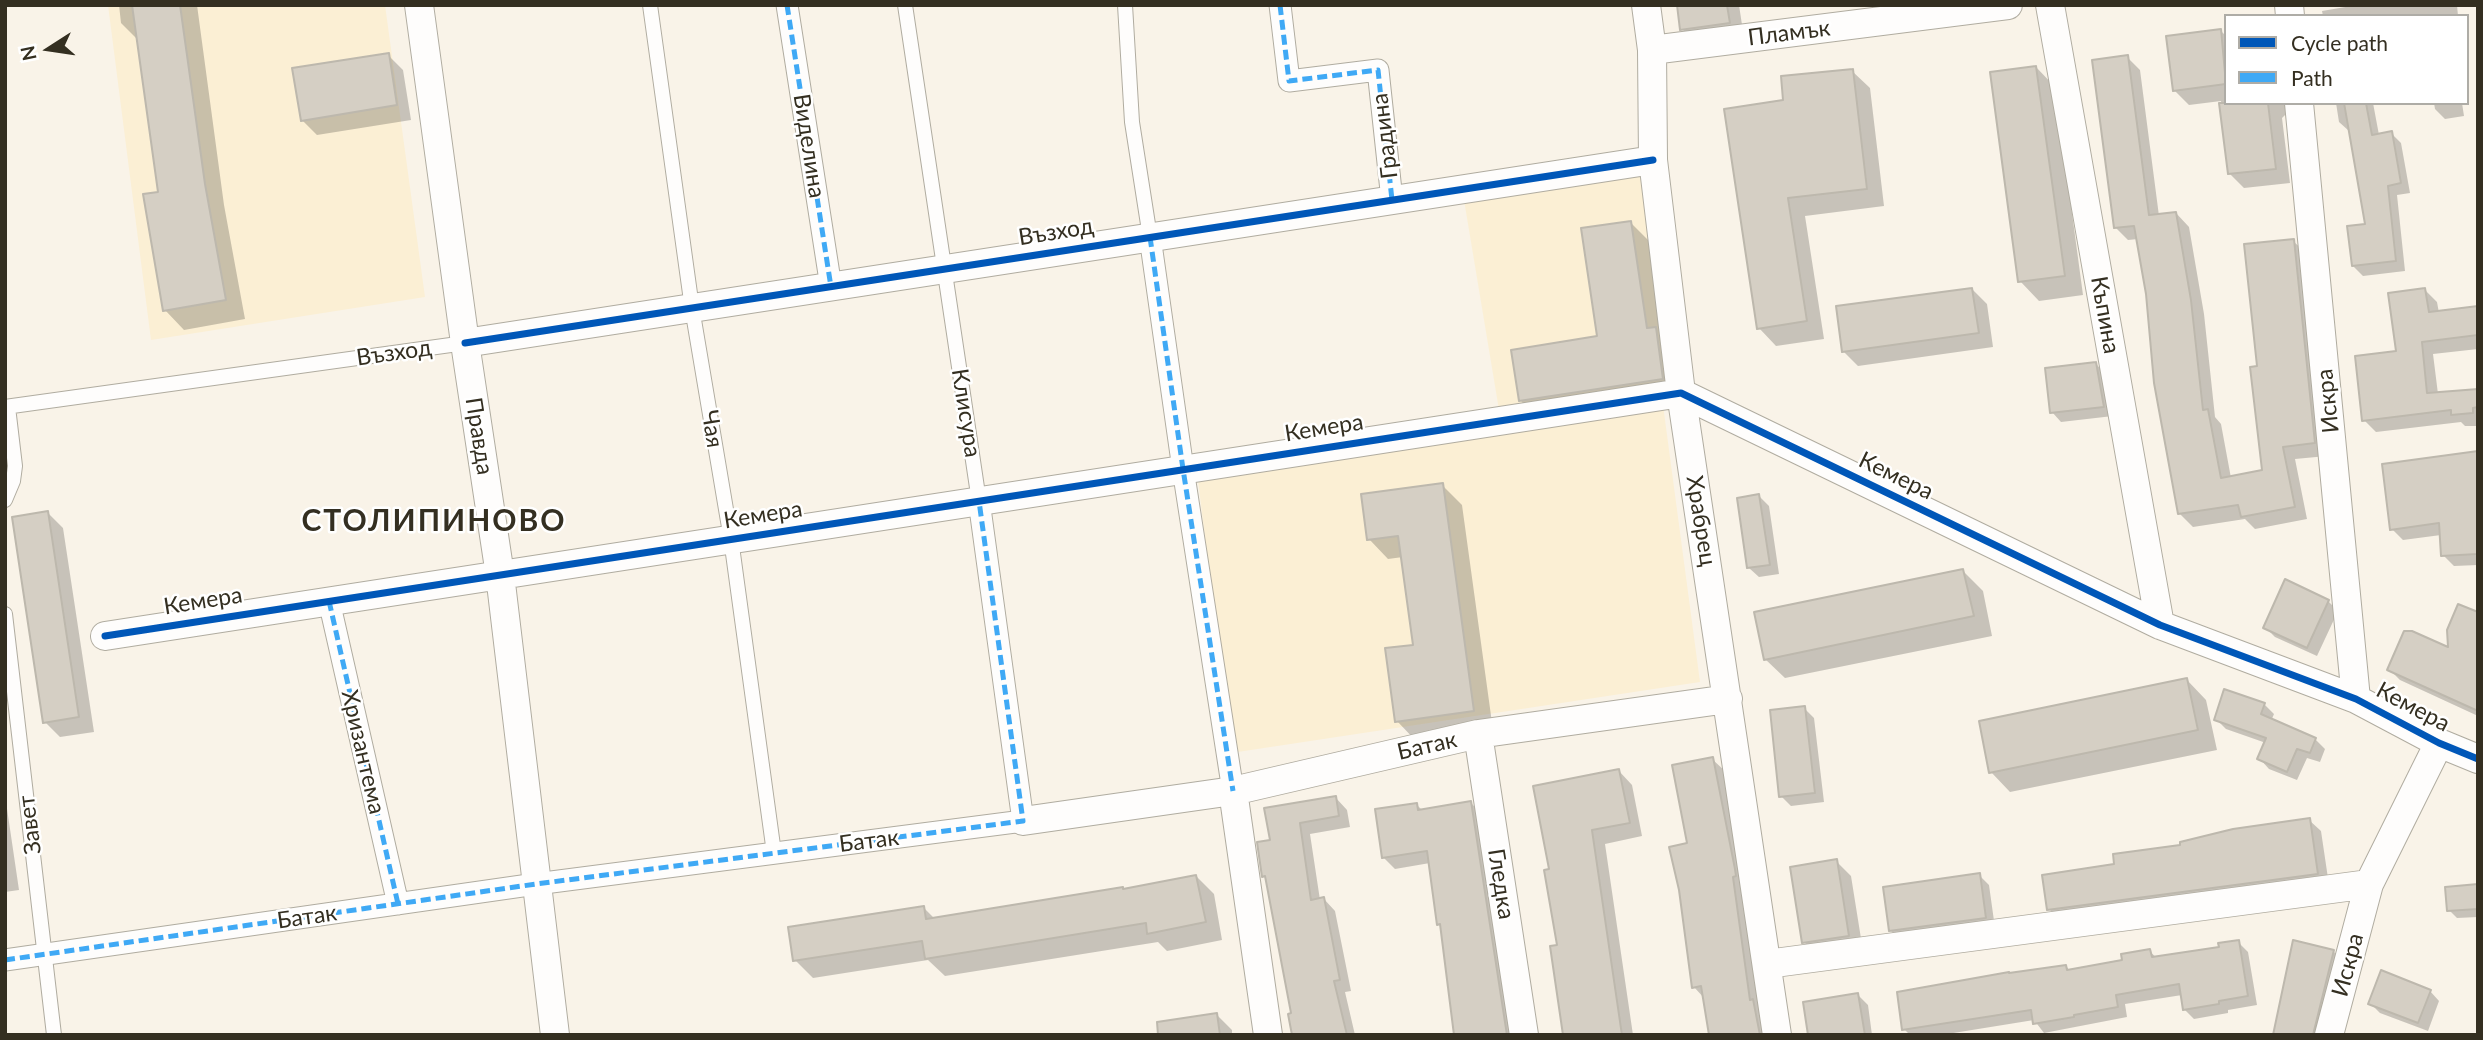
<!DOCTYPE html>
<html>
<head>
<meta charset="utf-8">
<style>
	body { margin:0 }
	#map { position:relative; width:2483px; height:1040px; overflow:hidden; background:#f9f3e8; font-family:Lato,sans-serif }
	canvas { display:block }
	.frame { position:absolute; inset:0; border:7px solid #342f21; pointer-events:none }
	.legend { position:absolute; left:2224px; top:14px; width:245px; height:91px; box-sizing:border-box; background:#fff; border:2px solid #aeaca6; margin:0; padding:9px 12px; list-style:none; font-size:21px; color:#342f21 }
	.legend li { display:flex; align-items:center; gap:14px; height:35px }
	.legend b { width:35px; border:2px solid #aeaca6 }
	.north { position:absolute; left:14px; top:14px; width:70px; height:70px; -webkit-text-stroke:5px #fff; paint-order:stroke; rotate:258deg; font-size:19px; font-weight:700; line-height:28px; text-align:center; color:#342f21 }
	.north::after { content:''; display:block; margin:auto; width:24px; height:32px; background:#342f21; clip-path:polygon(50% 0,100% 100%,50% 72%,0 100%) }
</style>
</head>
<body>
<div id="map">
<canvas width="2483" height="1040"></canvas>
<div class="frame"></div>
<ul class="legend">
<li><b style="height:9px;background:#0057b8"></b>Cycle path</li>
<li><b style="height:9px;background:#3fa9f5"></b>Path</li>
</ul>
<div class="north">N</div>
</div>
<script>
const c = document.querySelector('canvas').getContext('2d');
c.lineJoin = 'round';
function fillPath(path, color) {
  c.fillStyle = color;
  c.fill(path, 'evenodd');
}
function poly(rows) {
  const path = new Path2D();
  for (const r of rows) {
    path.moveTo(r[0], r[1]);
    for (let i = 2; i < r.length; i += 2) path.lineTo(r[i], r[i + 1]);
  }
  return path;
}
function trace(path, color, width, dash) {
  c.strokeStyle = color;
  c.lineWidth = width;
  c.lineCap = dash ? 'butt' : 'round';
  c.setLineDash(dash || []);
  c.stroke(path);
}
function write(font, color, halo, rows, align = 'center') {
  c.font = font + ' Lato,sans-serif';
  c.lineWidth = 5;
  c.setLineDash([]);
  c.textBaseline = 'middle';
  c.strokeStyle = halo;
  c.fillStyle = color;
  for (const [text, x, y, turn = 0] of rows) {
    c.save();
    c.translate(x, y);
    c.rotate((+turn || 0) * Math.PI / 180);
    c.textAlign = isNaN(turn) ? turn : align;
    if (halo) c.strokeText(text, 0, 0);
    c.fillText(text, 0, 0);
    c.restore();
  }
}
const built = poly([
	[108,5,385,5,425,297,151,340],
	[1649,166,1677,389,1500,416,1463,194],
	[1663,405,1700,682,1231,753,1198,480]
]);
const shadow = poly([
	[119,5,197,5,224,205,245,319,184,330,165,310,160,193,139,41,121,23],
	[1679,5,1739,5,1744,38,1697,44,1682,29],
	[2357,5,2457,5,2458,16,2323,16,2322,11],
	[2221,31,2226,36,2226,103,2293,103,2295,105,2282,118,2290,183,2244,188,2229,173,2221,101,2189,105,2174,90],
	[388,55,403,70,411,120,317,135,302,120],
	[2127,57,2140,70,2159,216,2176,213,2189,227,2204,314,2215,417,2221,424,2231,478,2264,471,2259,367,2293,241,2307,254,2327,456,2295,459,2307,519,2255,529,2245,519,2193,527,2180,514,2138,239,2128,240,2115,227],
	[2036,67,2055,87,2083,295,2039,301,2020,281],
	[1852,71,1870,88,1884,206,1805,216,1824,339,1776,346,1759,328,1785,102],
	[2336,103,2373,103,2379,135,2391,133,2401,143,2410,193,2397,195,2405,271,2363,276,2353,266,2367,226,2349,131,2339,122],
	[2434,103,2462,103,2464,116,2445,119,2435,109],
	[1631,223,1650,242,1681,398,1540,420,1520,400,1599,338],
	[1972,289,1987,304,1993,347,1858,366,1843,351],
	[2425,290,2437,302,2439,313,2478,310,2478,349,2433,354,2438,394,2478,391,2478,426,2465,426,2461,422,2376,432,2364,420,2397,353],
	[2096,364,2106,374,2113,416,2061,422,2052,412],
	[2478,453,2478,565,2454,566,2443,555,2441,535,2403,540,2392,529],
	[1442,485,1462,505,1493,730,1416,741,1397,721,1415,646,1403,557,1388,559,1369,539],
	[1759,496,1769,506,1779,574,1759,577,1749,568],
	[48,513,63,528,94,732,60,737,45,722],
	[1963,571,1983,591,1992,636,1785,678,1765,659],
	[2328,601,2338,611,2317,656,2275,637,2265,627],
	[2389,669,2478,674,2478,716,2400,680],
	[2187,680,2206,700,2217,750,2010,792,1991,772],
	[2264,704,2274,714,2271,721,2315,739,2325,749,2320,762,2307,758,2297,780,2269,769,2260,759,2266,743,2226,729,2216,719],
	[1804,708,1814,718,1824,802,1791,806,1781,796],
	[1712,759,1726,772,1770,1035,1711,1035,1704,998,1694,987,1689,844],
	[1619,771,1632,785,1642,836,1605,844,1633,1035,1567,1035,1551,871],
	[5,795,19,890,5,892],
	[1336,798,1347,810,1350,827,1310,834,1320,900,1324,899,1335,911,1351,991,1345,992,1355,1035,1294,1035,1293,1015,1267,879,1264,876,1272,841],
	[1471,803,1482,814,1516,1035,1454,1035,1442,928,1439,924,1430,863,1395,869,1383,857,1417,805,1423,811],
	[2309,820,2321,831,2329,885,2061,921,2049,909,2116,866],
	[1836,861,1851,876,1863,951,1819,957,1804,942],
	[1979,875,1989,885,1995,928,1900,940,1890,930],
	[1196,876,1214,894,1222,940,1167,951,1158,942,945,976,928,960,813,978,795,960,924,908,935,919,1124,891],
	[2478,886,2478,917,2457,918,2449,910],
	[2238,942,2248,952,2257,1005,2228,1010,2228,1013,2194,1019,2184,1009,2182,995,2125,1004,2127,1017,2044,1033,2034,1020,1941,1035,1910,1035,1904,1029,2066,966,2070,971,2124,961,2149,951,2157,958,2221,948],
	[2333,951,2344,962,2325,1035,2275,1035],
	[2430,991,2439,1001,2428,1031,2380,1013,2370,1003],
	[1858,995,1868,1005,1872,1035,1810,1035],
	[1217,1015,1232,1030,1232,1035,1188,1035]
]);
const building = poly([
	[132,5,180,5,205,184,226,300,163,311,143,194,158,192,132,5],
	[1677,5,1727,5,1730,23,1680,30,1677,5],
	[2221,29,2226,84,2173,91,2166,36,2221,29],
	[389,53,397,105,301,121,292,68,389,53],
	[2128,55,2149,215,2176,212,2191,300,2203,410,2208,409,2221,478,2262,470,2250,367,2257,366,2244,244,2294,239,2315,443,2283,447,2295,507,2241,517,2238,505,2178,514,2154,383,2146,294,2134,226,2114,228,2092,60,2128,55],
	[2036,66,2065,276,2018,282,1990,72,2036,66],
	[1853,69,1867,189,1788,198,1807,321,1757,329,1724,109,1783,100,1781,76,1853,69],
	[2219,103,2268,103,2276,169,2228,174,2219,103],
	[2344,103,2366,103,2372,135,2392,131,2401,183,2388,186,2396,261,2352,266,2347,226,2365,224,2344,103],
	[1631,221,1647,328,1656,327,1663,379,1519,401,1511,350,1597,336,1581,228,1631,221],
	[1972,288,1979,333,1842,352,1836,306,1972,288],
	[2425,288,2429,312,2478,306,2478,335,2422,342,2427,393,2478,389,2478,407,2473,408,2473,413,2451,415,2451,410,2362,421,2355,356,2396,351,2388,293,2425,288],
	[2096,362,2104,407,2050,413,2045,368,2096,362],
	[2478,451,2478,554,2441,556,2439,523,2390,530,2382,464,2478,451],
	[1443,483,1474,711,1395,722,1385,648,1413,645,1398,536,1367,540,1361,494,1443,483],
	[1759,494,1770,565,1747,568,1737,498,1759,494],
	[48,511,79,717,43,723,12,517,48,511],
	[1963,569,1974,616,1764,660,1754,612,1963,569],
	[2285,579,2329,600,2307,648,2263,628,2285,579],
	[2458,604,2478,612,2478,711,2387,670,2404,631,2412,631,2448,647,2447,630,2458,604],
	[2187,678,2198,730,1989,773,1979,721,2187,678],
	[2224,689,2265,703,2261,714,2316,738,2310,753,2297,749,2287,772,2257,759,2266,738,2214,720,2224,689],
	[1805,706,1815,793,1779,797,1770,710,1805,706],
	[1713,757,1735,869,1736,876,1733,877,1750,1000,1753,999,1760,1035,1709,1035,1701,986,1692,988,1679,890,1669,847,1687,843,1672,765,1713,757],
	[1619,769,1630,823,1592,830,1622,1035,1563,1035,1550,946,1557,945,1544,870,1549,869,1533,786,1619,769],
	[1336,796,1339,816,1300,823,1311,900,1324,897,1340,980,1334,981,1347,1035,1292,1035,1288,1014,1291,1013,1265,876,1262,877,1257,842,1270,840,1264,808,1336,796],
	[1471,801,1507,1035,1454,1035,1440,924,1437,925,1427,851,1382,858,1375,809,1417,803,1418,810,1471,801],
	[2310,818,2318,874,2047,910,2042,875,2114,864,2113,854,2180,845,2180,842,2233,829,2310,818],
	[1837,859,1849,936,1802,943,1790,867,1837,859],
	[1980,873,1986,918,1889,931,1883,887,1980,873],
	[1196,875,1206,922,1147,934,1146,923,925,959,922,941,793,961,788,927,924,906,926,919,1123,887,1123,889,1196,875],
	[2478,884,2478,909,2447,911,2445,887,2478,884],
	[2239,940,2248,996,2219,1001,2219,1004,2183,1010,2179,984,2116,995,2118,1007,2074,1015,2074,1017,2033,1024,2031,1010,1902,1030,1897,992,2009,972,2009,973,2066,965,2067,970,2122,960,2121,954,2150,949,2152,957,2219,947,2218,943,2239,940],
	[2293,940,2334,950,2313,1035,2273,1035,2293,940],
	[2381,970,2431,990,2418,1023,2368,1004,2381,970],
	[1858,993,1865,1035,1808,1035,1803,1002,1858,993],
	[1217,1013,1220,1035,1158,1035,1157,1022,1217,1013]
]);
const service = poly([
	[650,5,692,308,731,539,774,853],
	[905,5,979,501],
	[1125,5,1132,122,1150,237],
	[5,407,465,343],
	[5,500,13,481,15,466,8,407],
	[5,614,54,1035]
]);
const pedestrian = poly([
	[787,5,831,287],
	[1280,5,1289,81,1378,70,1392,200],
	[1150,237,1183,469,1233,791],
	[329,601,398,904],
	[5,960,536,884,1023,821,979,501]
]);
const minor = poly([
	[419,5,465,343,500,575,555,1035],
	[1646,5,1652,50,1653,160,1681,393,1777,1035],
	[2050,5,2160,625],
	[2289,5,2290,16],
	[1652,50,2008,5],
	[2299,103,2356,699],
	[465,343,1653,160],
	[105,636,1681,393,2160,625,2356,699,2439,743,2478,759],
	[1478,734,1524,1035],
	[1233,791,1268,1035],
	[1023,821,1233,791,1478,734,1728,699],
	[1767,964,2369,884],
	[2329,1035,2369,884,2439,743]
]);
const quiet = poly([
	[787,5,831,287],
	[1280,5,1289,81,1378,70,1392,200],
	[1150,237,1183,469,1233,791],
	[329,601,398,904],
	[5,960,536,884,1023,821,979,501]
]);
const cycleway = poly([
	[465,343,1653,160],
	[105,636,1681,393,2160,625,2356,699,2439,743,2478,759]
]);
const streetNames = [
	["Пламък",1789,33,-7],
	["Градина",1385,136,-97],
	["Виделина",809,146,81],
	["Възход",1056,232,-9],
	["Къпина",2105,315,80],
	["Възход",394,353,-8],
	["Искра",2328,401,-96],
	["Клисура",966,413,81],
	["Кемера",1324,428,-9],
	["Чая",712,429,81],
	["Правда",479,436,81],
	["Кемера",1896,476,26],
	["Кемера",763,515,-9],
	["Храбрец",1701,521,81],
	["Кемера",203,601,-9],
	["Кемера",2413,707,28],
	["Батак",1427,746,-13],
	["Хризантема",363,752,77],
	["Завет",30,825,-97],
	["Батак",869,841,-7],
	["Гледка",1501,884,81],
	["Батак",307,917,-8],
	["Искра",2348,965,-75]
];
const districtNames = [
	["СТОЛИПИНОВО",434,521]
];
fillPath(built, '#fbefd4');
fillPath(shadow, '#0003');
fillPath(building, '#d5cfc4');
trace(building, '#bdb8ad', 2);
trace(service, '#b0aca0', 16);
trace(pedestrian, '#b0aca0', 23);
trace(minor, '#b0aca0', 30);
trace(service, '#fefdfc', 14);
trace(pedestrian, '#fefdfc', 21);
trace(minor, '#fefdfc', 28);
trace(quiet, '#3fa9f5', 5, [10, 5]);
trace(cycleway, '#0057b8', 7);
write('23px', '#342f21', '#fff', streetNames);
c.letterSpacing = '2px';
write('bold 30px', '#342f21', '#fff', districtNames);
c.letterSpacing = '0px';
</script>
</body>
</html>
